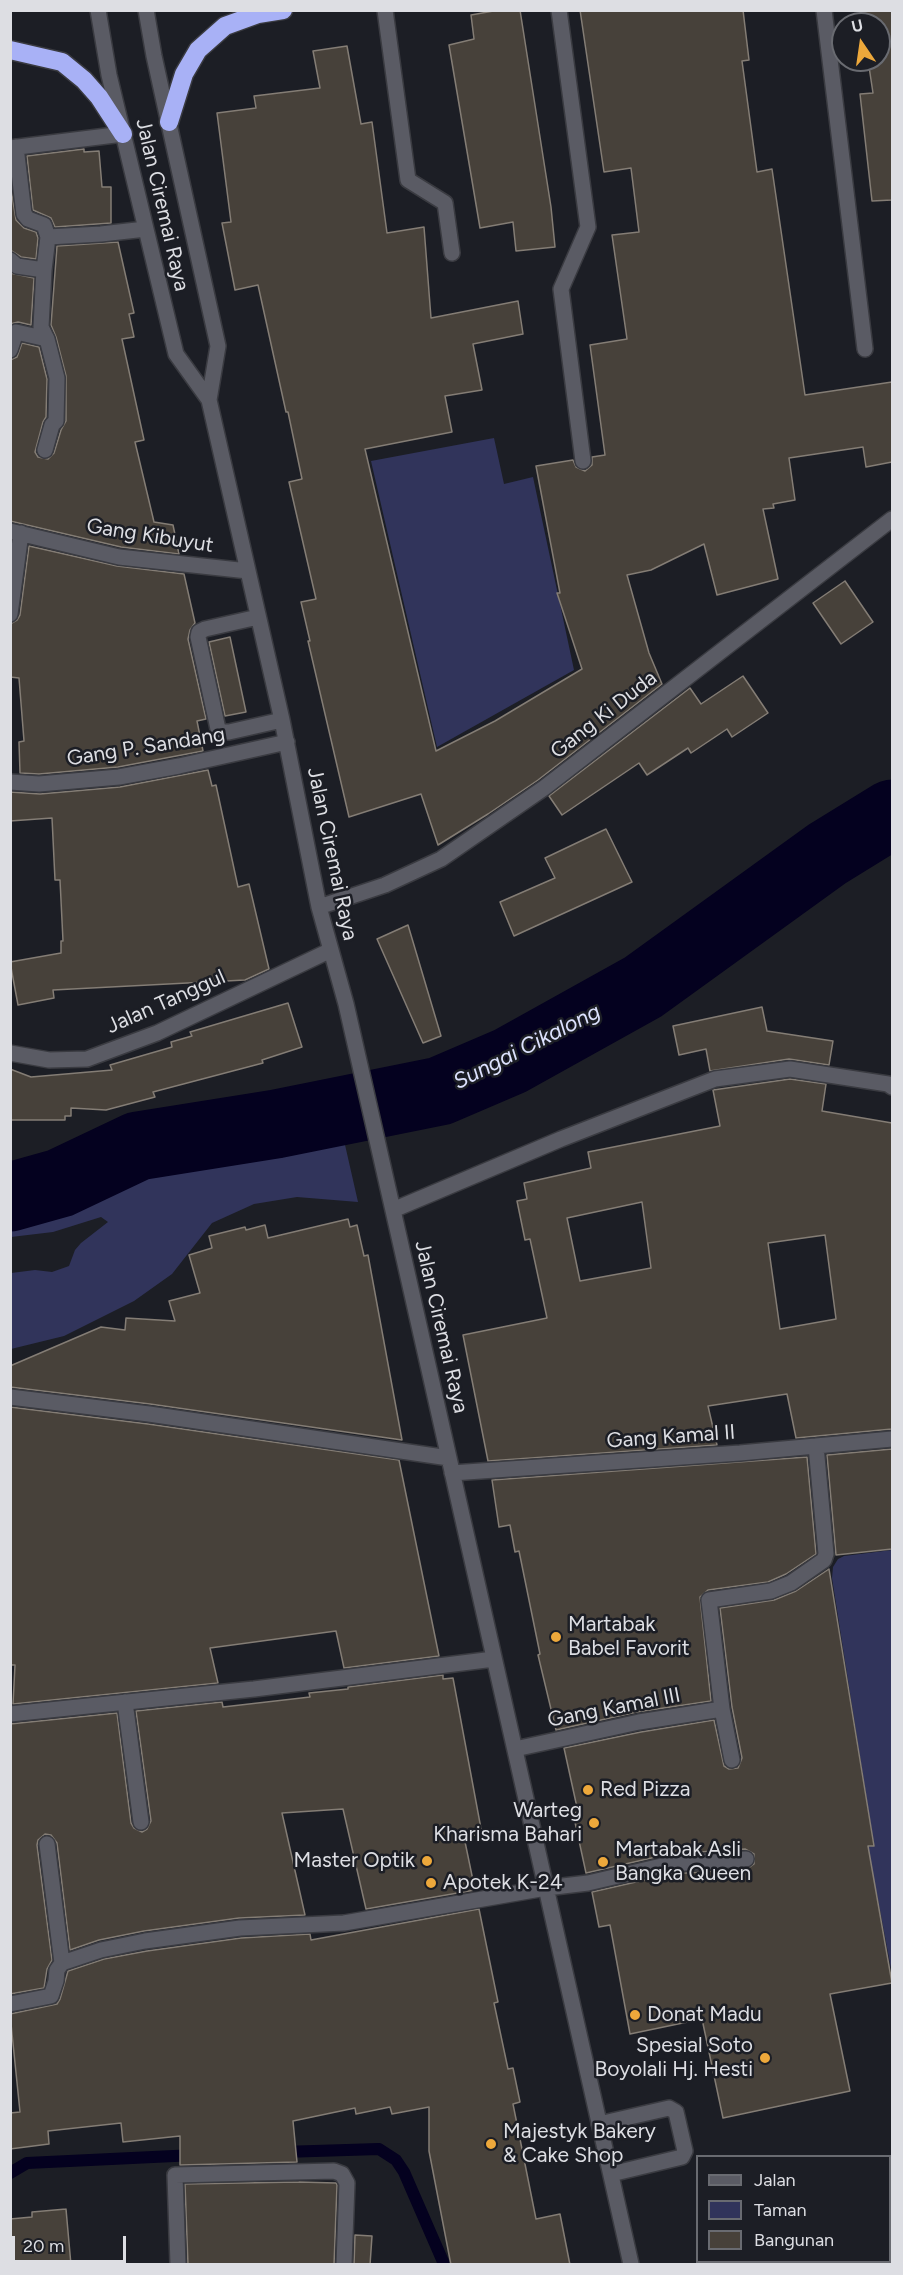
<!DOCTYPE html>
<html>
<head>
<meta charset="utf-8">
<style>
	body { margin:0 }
	#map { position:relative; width:903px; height:2275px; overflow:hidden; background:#1c1e25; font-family:Figtree,sans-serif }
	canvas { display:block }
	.frame { position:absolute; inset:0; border:12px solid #dddee3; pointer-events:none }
	.legend { position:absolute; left:696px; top:2155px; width:195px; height:108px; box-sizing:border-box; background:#1c1e25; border:2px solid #696b71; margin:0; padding:8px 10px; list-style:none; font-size:18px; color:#dddee3 }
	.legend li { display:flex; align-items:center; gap:12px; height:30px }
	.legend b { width:30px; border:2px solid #696b71 }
	.north { position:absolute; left:831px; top:12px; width:60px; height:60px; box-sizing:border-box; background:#1c1e25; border:2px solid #696b71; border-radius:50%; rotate:347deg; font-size:16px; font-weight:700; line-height:24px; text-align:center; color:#dddee3 }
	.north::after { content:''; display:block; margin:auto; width:21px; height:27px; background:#eda83b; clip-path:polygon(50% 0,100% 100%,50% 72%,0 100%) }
	.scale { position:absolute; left:12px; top:2236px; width:114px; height:27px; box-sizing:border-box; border:3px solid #dddee3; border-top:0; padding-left:8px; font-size:18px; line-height:21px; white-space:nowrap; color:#dddee3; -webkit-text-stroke:4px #1c1e25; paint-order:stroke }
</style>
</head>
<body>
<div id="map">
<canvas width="903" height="2275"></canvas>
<div class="frame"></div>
<ul class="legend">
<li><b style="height:8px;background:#5a5b64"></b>Jalan</li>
<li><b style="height:16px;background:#31345b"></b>Taman</li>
<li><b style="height:16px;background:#47413a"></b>Bangunan</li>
</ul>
<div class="north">U</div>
<div class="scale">20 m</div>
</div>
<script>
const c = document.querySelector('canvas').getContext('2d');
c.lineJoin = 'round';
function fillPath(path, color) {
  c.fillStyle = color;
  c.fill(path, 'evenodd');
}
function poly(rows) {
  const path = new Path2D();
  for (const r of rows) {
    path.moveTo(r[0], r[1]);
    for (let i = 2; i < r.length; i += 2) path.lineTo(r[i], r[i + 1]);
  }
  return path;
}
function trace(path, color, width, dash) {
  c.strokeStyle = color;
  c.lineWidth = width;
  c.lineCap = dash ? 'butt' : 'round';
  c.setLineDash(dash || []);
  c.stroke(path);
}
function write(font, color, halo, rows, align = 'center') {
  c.font = font + ' Figtree,sans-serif';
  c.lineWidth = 5;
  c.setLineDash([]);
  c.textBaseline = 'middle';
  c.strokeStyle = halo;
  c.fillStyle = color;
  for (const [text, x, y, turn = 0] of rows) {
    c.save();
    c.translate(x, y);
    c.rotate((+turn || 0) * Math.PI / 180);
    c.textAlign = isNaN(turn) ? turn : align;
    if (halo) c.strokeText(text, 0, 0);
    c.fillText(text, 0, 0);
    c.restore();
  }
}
const green = poly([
	[494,438,504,484,533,477,574,670,437,747,371,461],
	[330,1129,343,1136,358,1202,297,1197,254,1204,212,1223,172,1274,134,1301,64,1336,11,1349,11,1273,35,1270,52,1272,69,1266,75,1250,81,1243,108,1222,101,1217,53,1232,11,1237,11,1224,25,1224,107,1183,173,1162,191,1153,281,1134],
	[892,1550,892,1974,877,1894,874,1894,867,1847,874,1846,832,1578,833,1567,838,1559,844,1556]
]);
const stream = poly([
	[282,2152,379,2149,396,2160,404,2172,444,2264],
	[10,2173,27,2163,195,2155]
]);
const river = poly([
	[10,1197,60,1183,138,1146,276,1124,440,1091,510,1061,643,987,827,854,892,814]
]);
const building = poly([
	[499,10,520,10,551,207,555,247,516,251,513,222,480,228,449,45,474,39,471,15,499,10],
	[580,10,743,10,749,60,742,61,757,172,772,169,805,395,892,382,892,462,866,467,863,447,789,458,795,500,773,504,774,508,763,509,778,579,717,595,704,544,651,570,627,575,649,653,662,684,538,780,488,814,438,845,421,794,349,817,308,641,310,641,301,602,316,599,289,482,302,479,288,412,286,412,258,285,235,290,222,223,231,222,217,113,256,108,254,96,320,88,313,51,347,46,361,124,372,122,387,233,424,227,431,318,518,301,523,334,473,344,482,390,445,396,452,432,365,449,436,751,495,721,582,669,557,593,560,593,536,466,573,460,576,467,585,471,592,465,592,457,605,455,590,345,627,339,612,235,639,232,631,168,604,172,580,10],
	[860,10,892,10,892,200,872,201,860,94,873,93,868,60,879,60,879,24,862,24,860,10],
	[84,149,84,152,99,151,102,187,111,187,111,223,55,227,51,218,33,210,27,156,84,149],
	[10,183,16,220,24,228,36,232,38,238,36,259,21,257,10,250,10,183],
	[118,242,134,313,129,314,134,337,122,339,144,440,135,442,154,522,173,525,179,554,121,547,10,521,10,360,17,357,22,343,39,347,47,379,46,417,43,422,35,452,38,457,48,459,54,453,61,430,66,421,66,376,56,337,51,325,57,246,118,242],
	[10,273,34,278,31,325,18,322,10,324,10,273],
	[29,546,117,566,184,574,195,623,190,630,188,639,206,719,197,721,203,751,118,767,39,774,20,773,19,742,24,741,19,678,10,677,10,624,17,620,20,615,29,546],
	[845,581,873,622,841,644,813,603,845,581],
	[230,637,246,712,225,716,209,642,230,637],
	[743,676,768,713,732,737,727,729,691,753,688,748,647,775,639,763,562,815,549,796,690,688,701,704,743,676],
	[208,770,212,786,216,785,238,887,249,884,269,969,245,980,53,990,54,998,18,1005,10,962,61,953,61,941,63,941,60,880,55,880,52,818,10,821,10,792,40,794,120,787,208,770],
	[606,829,632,882,514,936,500,902,555,878,545,858,606,829],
	[408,925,441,1036,423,1043,377,939,408,925],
	[288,1003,302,1047,262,1060,263,1063,153,1092,155,1097,106,1110,71,1108,71,1116,65,1116,65,1120,10,1120,10,1069,31,1077,112,1070,110,1065,172,1047,171,1042,192,1036,190,1032,288,1003],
	[762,1007,767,1031,833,1041,829,1065,789,1059,710,1071,706,1049,679,1055,673,1026,762,1007],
	[790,1079,826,1084,822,1111,892,1123,892,1429,796,1438,787,1394,708,1406,717,1445,488,1461,463,1335,547,1318,530,1239,525,1240,517,1201,527,1199,524,1183,591,1168,588,1152,720,1126,713,1090,790,1079],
	[642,1202,651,1268,580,1281,567,1218,642,1202],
	[825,1235,836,1319,780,1329,768,1243,825,1235],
	[348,1219,350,1227,357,1225,364,1256,368,1255,402,1440,150,1404,10,1387,10,1366,101,1327,125,1330,126,1318,175,1321,169,1301,200,1293,189,1255,212,1248,209,1236,245,1227,246,1230,265,1225,268,1238,348,1219],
	[10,1407,148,1424,399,1460,439,1656,344,1668,336,1631,210,1648,218,1683,13,1704,15,1665,10,1665,10,1407],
	[892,1449,892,1549,836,1555,827,1455,892,1449],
	[807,1457,816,1554,786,1574,768,1582,708,1590,700,1597,711,1701,637,1712,556,1730,538,1655,540,1654,519,1551,515,1552,510,1525,499,1527,492,1480,807,1457],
	[829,1569,874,1846,868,1846,892,1983,830,1994,850,2091,723,2118,702,2019,630,2034,610,1925,599,1927,592,1892,671,1874,747,1869,754,1864,754,1854,745,1849,669,1854,586,1873,573,1813,578,1812,564,1748,641,1732,714,1720,724,1766,729,1769,738,1768,742,1758,732,1707,720,1608,774,1600,796,1591,829,1569],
	[443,1675,443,1679,453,1678,482,1834,464,1837,475,1890,366,1909,343,1809,282,1813,305,1915,239,1918,144,1931,99,1940,70,1950,57,1843,51,1835,45,1834,38,1840,37,1845,52,1960,47,1969,44,1988,10,1994,10,1724,117,1713,131,1823,134,1828,142,1832,147,1829,151,1821,136,1711,222,1702,223,1707,310,1697,309,1693,348,1689,348,1687,443,1675],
	[479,1909,498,2002,494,2003,508,2069,513,2068,520,2102,513,2104,536,2219,560,2214,570,2265,451,2265,429,2151,429,2107,392,2114,390,2107,356,2114,355,2108,293,2121,297,2162,180,2165,180,2136,123,2142,121,2123,48,2131,49,2144,10,2149,10,2113,20,2112,10,2014,57,2004,60,1999,68,1971,104,1959,147,1951,241,1938,310,1934,311,1940,479,1909],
	[299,2182,336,2183,337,2185,334,2265,188,2265,185,2184,299,2182],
	[66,2209,71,2265,10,2265,10,2219,32,2217,32,2212,66,2209],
	[355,2235,372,2236,370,2265,354,2265,355,2235]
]);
const minor = poly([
	[98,10,109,75,176,354,209,400,282,720,319,907,346,1004,400,1241,631,2264],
	[146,10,154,56,218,346,209,400],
	[385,10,408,180,445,203,452,253],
	[559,10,588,227,561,289,583,461],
	[824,10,865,349],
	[16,147,24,214,28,219,44,225,48,237],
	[10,148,123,134],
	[10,260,17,266,44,270,48,237,101,234,146,229],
	[44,270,41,327,47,339,57,378,56,421,52,425,45,450],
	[10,350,16,332,47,339],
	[10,531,119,557,248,571],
	[10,614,21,533],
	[258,617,205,629,199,632,198,637,218,729,223,732,229,732,282,720],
	[10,782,39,784,119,777,179,766,287,742],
	[319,907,385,885,441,859,544,788,892,519],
	[10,1053,49,1060,87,1059,157,1033,331,950],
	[393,1210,561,1139,715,1079,790,1069,888,1084,892,1087],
	[10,1397,149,1414,449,1458],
	[452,1473,740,1453,892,1439],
	[125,1702,141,1822],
	[722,1709,732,1760],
	[10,1714,254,1689,494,1659],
	[515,1749,639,1722,722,1709,709,1600,771,1591,791,1583,824,1560,826,1554,816,1446],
	[47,1844,62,1963],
	[10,2004,51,1996,56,1981,57,1970,62,1963,101,1950,145,1941,240,1928,344,1923,546,1888,588,1883,670,1864,746,1859],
	[599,2124,669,2108,676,2112,685,2151,682,2157,611,2174],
	[890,2223,892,2222],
	[178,2264,175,2175,334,2171,342,2174,347,2183,344,2264],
	[706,2264,720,2262]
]);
const highway = poly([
	[10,50,62,62,84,80,99,97,123,134],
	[169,122,184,74,198,50,225,26,258,14,283,10]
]);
const markers = [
	[556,1637,6,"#eda83b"],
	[588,1790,6,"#eda83b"],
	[594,1823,6,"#eda83b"],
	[427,1861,6,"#eda83b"],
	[603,1862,6,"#eda83b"],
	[431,1883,6,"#eda83b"],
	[635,2015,6,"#eda83b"],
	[765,2058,6,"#eda83b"],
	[491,2144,6,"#eda83b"]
];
const streetNames = [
	["Jalan Ciremai Raya",162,205,77],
	["Gang Kibuyut",150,536,9],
	["Gang Ki Duda",604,715,-38],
	["Gang P. Sandang",146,747,-9],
	["Jalan Ciremai Raya",332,854,78],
	["Jalan Tanggul",166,1002,-24],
	["Jalan Ciremai Raya",441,1327,77],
	["Gang Kamal II",671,1437,-4],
	["Gang Kamal III",614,1708,-11]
];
const poiNames = [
	["Martabak",568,1625],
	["Babel Favorit",568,1649],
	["Red Pizza",600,1790],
	["Warteg",582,1811,"right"],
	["Kharisma Bahari",582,1835,"right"],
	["Martabak Asli",615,1850],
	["Bangka Queen",615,1874],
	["Master Optik",415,1861,"right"],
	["Apotek K-24",443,1883],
	["Donat Madu",647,2015],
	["Spesial Soto",753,2046,"right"],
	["Boyolali Hj. Hesti",753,2070,"right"],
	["Majestyk Bakery",503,2132],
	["& Cake Shop",503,2156]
];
const waterNames = [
	["Sungai Cikalong",527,1047,-27]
];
fillPath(green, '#31345b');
trace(stream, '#04011f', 12);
trace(river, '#04011f', 69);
fillPath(building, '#47413a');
trace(building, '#847d75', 1.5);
trace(minor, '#3a3b41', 18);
trace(highway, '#3a3b41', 21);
trace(minor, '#5a5b64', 15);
trace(highway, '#a8b1f6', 18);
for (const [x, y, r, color] of markers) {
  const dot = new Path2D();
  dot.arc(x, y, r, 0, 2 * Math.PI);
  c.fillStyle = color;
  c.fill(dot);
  trace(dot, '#1c1e25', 2);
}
write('21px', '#dddee3', '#1c1e25', streetNames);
write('21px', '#dddee3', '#1c1e25', poiNames, 'left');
write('italic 22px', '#dde2fe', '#1c1e25', waterNames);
</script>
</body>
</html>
